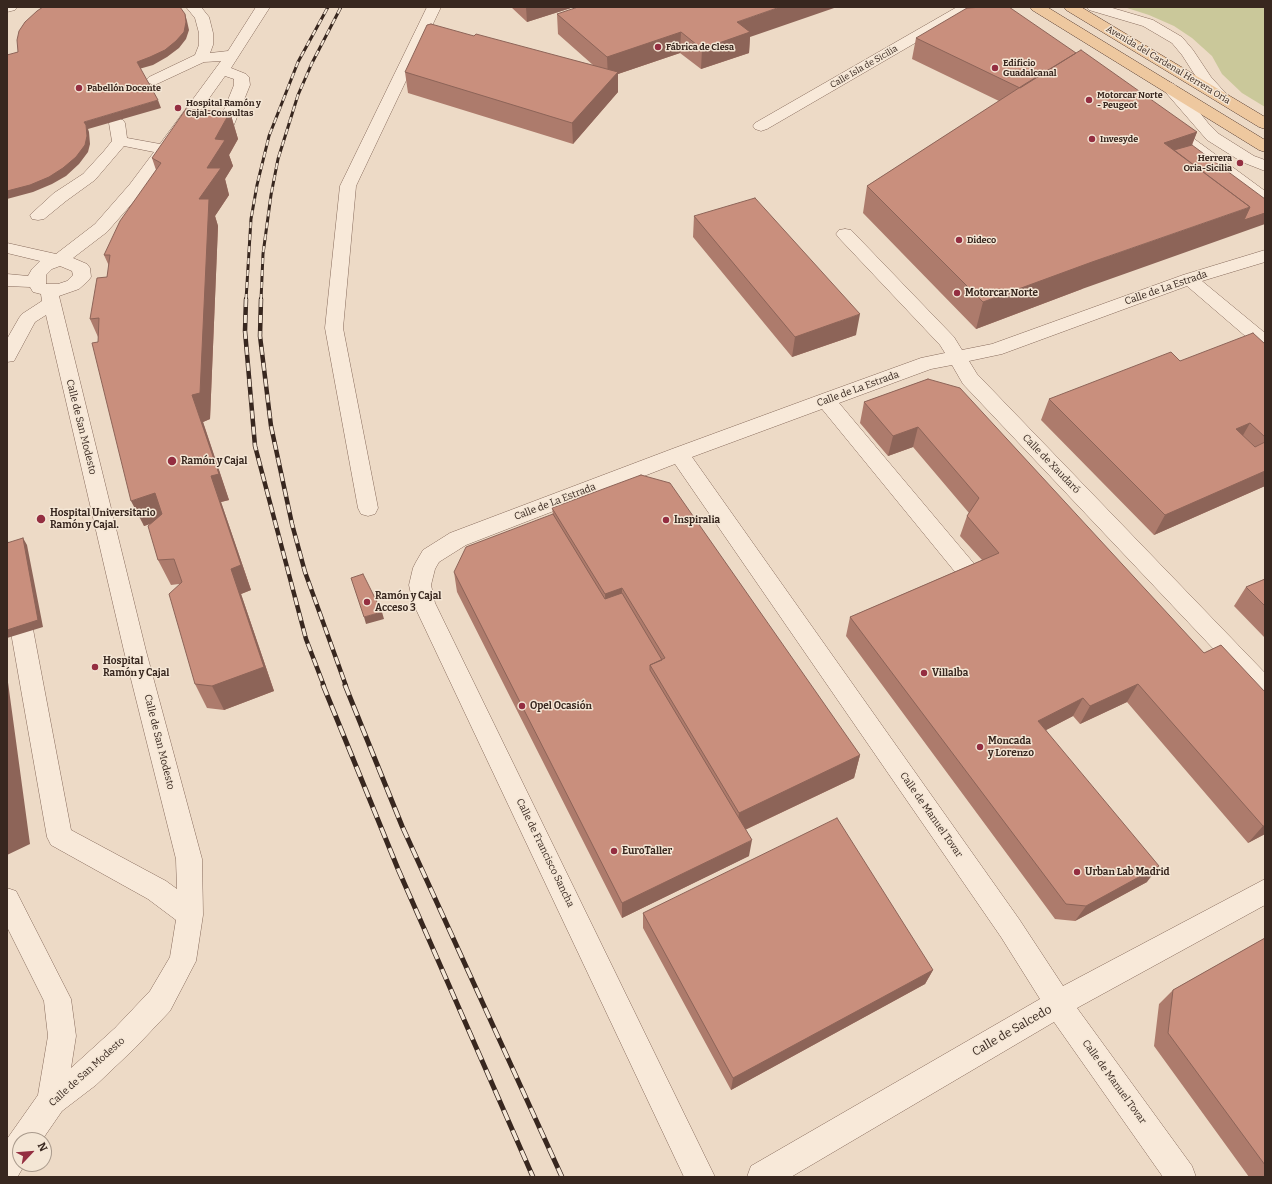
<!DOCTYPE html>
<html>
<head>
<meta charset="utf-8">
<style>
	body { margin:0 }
	#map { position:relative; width:1272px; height:1184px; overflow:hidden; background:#eddac6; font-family:Bitter,serif }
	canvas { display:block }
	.frame { position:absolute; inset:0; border:8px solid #38271f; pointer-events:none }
	.north { position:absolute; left:12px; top:1132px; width:40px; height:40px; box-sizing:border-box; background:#f4e6d5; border:1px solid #a99a8c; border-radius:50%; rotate:64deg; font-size:11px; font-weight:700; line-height:16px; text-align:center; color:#38271f }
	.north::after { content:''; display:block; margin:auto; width:14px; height:18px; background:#942e41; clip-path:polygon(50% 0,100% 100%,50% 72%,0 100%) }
</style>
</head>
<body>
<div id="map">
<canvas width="1272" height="1184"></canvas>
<div class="frame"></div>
<div class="north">N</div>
</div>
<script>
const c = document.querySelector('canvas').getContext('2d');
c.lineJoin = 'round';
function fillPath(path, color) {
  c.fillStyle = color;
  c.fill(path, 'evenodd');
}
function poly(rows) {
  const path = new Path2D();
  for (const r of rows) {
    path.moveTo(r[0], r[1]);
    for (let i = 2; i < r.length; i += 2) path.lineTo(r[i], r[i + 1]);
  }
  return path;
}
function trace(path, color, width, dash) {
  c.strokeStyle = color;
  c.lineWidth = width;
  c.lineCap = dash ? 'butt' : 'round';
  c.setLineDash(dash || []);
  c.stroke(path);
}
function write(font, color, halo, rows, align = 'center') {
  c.font = font + ' Bitter,serif';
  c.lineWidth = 3;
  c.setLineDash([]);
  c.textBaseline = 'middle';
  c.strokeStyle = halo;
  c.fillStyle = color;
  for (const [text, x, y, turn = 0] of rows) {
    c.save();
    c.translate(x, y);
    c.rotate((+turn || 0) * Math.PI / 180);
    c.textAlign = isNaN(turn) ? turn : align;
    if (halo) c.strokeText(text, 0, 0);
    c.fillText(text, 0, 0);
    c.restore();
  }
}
const green = poly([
	[1124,7,1265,7,1265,107,1242,93,1222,74,1212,56,1192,38,1174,26,1149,15]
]);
const minor = poly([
	[7,7,17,7,15,10,7,12,7,7],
	[186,7,201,7,209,17,213,33,213,45,210,53,228,51,256,7,270,7,231,68,246,74,249,77,250,85,229,137,227,140,221,142,215,140,213,137,234,85,234,79,225,76,142,192,107,232,73,258,87,264,90,268,91,277,88,281,79,289,59,296,146,651,202,859,203,915,196,961,170,1011,135,1048,96,1085,62,1111,42,1140,20,1140,20,1164,25,1164,18,1176,7,1177,7,1139,38,1095,48,1036,44,1001,7,927,7,888,16,891,71,999,76,1036,71,1068,115,1028,150,991,170,957,176,920,148,899,51,845,47,837,7,610,7,542,15,544,18,550,71,830,166,881,177,889,176,859,124,651,46,315,35,322,14,361,7,362,7,339,19,318,22,314,42,301,41,294,33,292,30,287,7,286,7,274,28,276,32,269,40,261,7,253,7,243,56,254,95,224,130,184,154,152,124,146,95,180,66,201,44,219,38,220,32,219,30,215,54,193,83,174,104,151,112,141,109,123,111,120,117,118,123,120,125,123,127,138,160,144,221,61,204,62,159,83,154,85,149,83,146,80,149,77,195,55,199,45,199,33,195,18,186,7],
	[60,266,72,271,73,275,67,281,58,284,46,284,46,275,52,269,60,266],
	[427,7,441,7,356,186,343,328,378,508,375,514,368,516,361,514,358,508,325,328,340,186,427,7],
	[957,7,974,7,972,10,767,129,761,131,755,129,753,126,755,123,957,7],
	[1087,7,1109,7,1153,20,1182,37,1193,50,1211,77,1230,98,1227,101,1222,103,1217,101,1200,83,1182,55,1172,43,1143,26,1089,10,1087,7],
	[1169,82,1174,84,1189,99,1208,123,1219,134,1254,156,1265,160,1265,171,1242,162,1207,140,1161,87,1164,84,1169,82],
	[1168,122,1174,124,1265,191,1265,204,1259,203,1162,130,1160,127,1162,124,1168,122],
	[845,229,851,230,954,337,962,350,992,344,1183,275,1265,250,1265,262,1202,281,1265,333,1265,349,1258,347,1187,286,1002,354,969,361,977,374,1265,673,1265,698,1257,695,963,384,952,365,931,369,839,403,976,566,979,572,976,578,968,581,960,578,822,409,692,457,1019,919,1063,986,1265,879,1265,905,1077,1008,1192,1166,1196,1177,1163,1177,1054,1022,791,1177,747,1177,751,1166,1040,999,1001,937,675,464,466,545,439,562,435,569,431,585,435,603,715,1177,684,1177,413,603,409,585,413,568,416,562,423,550,450,533,672,449,819,395,921,358,945,353,940,345,839,238,836,234,839,230,845,229]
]);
const major = poly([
	[1030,7,1047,7,1265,140,1265,152,1259,150,1032,10,1030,7],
	[1064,7,1081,7,1265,117,1265,129,1259,127,1066,10,1064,7]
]);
const railFar2 = poly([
	[246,300,251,219,257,185,269,136,298,62,328,7],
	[261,300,263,254,271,195,278,159,298,95,312,63,341,7]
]);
const railFar1 = poly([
	[246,299,245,331,255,446,306,639,324,686],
	[261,299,260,336,271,426,292,524,305,572,346,686]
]);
const rail = poly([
	[323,685,398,869,533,1177],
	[345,685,402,826,562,1177]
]);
const wall = poly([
	[511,7,574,7,527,22],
	[557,14,750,37,749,53,701,69,680,53,618,74,618,92,573,144,408,93,405,72,474,36,593,65,558,34],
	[916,38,1076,53,1197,132,1192,145,1082,289,976,329,863,213,867,186,999,101,912,59],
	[230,112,238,139,229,155,233,166,225,179,229,195,215,216,218,226,210,419,203,422,229,500,221,502,251,590,241,594,274,691,224,710,207,708,195,684,179,584,171,585,158,560,150,524,144,526,98,342,98,337,90,319,107,277,109,266,104,255,156,170,152,158],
	[694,216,856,335,792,357,693,237],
	[1265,344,1265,486,1154,535,1041,420,1049,399,1180,361],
	[928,379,1204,653,1221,645,1265,834,1248,843,1127,702,1080,724,1073,716,1046,730,1147,882,1075,921,1055,919,846,636,850,617,982,560,960,536,967,516,969,513,913,447,888,456,860,423,864,402],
	[552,508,860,755,854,778,745,830,749,856,622,918,457,592,454,572,553,514],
	[1265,579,1265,638,1234,606,1246,587],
	[643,913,933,970,925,984,731,1090,643,928],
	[1265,938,1265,1177,1249,1177,1154,1046,1159,1004,1173,990]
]);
const shadedWall = poly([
	[526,7,574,7,527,22],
	[780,7,837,7,750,37,749,53,701,69,702,49,737,22],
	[185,14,187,21,189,30,186,39,179,48,167,57,153,65,139,69,137,62],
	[681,32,680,53,618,74,618,92,573,144,572,123,608,78,607,57],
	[158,100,161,108,88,129,89,132,90,144,88,152,79,164,66,176,52,184,33,192,7,199,7,191,84,122],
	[230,112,238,139,229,155,233,166,225,179,229,195,215,216,218,226,210,419,203,422,229,500,221,502,251,590,241,594,274,691,224,710,212,686,231,569,192,395,199,199,207,168,215,139],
	[1197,132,1186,159,1164,143],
	[1250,207,1265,213,1265,224,1082,289,976,329,983,302,1092,262],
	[860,314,856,335,792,357,795,337],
	[1250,423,1238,444,1236,429],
	[918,427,913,447,888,456,893,436],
	[1265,471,1265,486,1154,535,1165,515],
	[155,493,167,518,144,526,131,501],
	[23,538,27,545,43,627,7,638,7,630],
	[622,588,622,612,606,619,605,594],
	[382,612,384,619,366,624,364,617],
	[7,675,30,844,7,855],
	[1138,684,1127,702,1080,724,1090,706],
	[1083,698,1073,716,1029,739,1038,721],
	[860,755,854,778,736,834,739,813],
	[1263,826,1265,826,1265,834,1248,843],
	[752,840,749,856,622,918,622,903],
	[1159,866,1147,882,1075,921,1086,906],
	[933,970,925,984,731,1090,733,1078]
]);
const building = poly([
	[43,7,180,7,185,14,186,22,184,32,176,41,165,50,150,57,137,62,158,100,84,122,86,125,87,136,85,145,76,157,63,168,49,177,30,185,7,191,7,55,18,52,17,40,19,31,25,22,37,11,43,7],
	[578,7,780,7,737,22,750,32,702,49,681,32,607,57,557,14,578,7],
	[984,7,1009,7,1076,53,1020,88,916,38,967,8,984,7],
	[431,24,474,36,476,34,618,72,572,123,405,72,427,25,431,24],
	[1081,50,1197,132,1164,143,1250,207,1092,262,983,302,867,186,1025,84,1081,50],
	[186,109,230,112,215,139,225,140,207,168,221,168,199,199,209,199,200,393,192,395,219,474,211,476,241,565,231,569,264,667,212,686,195,684,169,594,182,582,174,559,158,560,148,526,162,514,155,493,131,501,92,343,98,342,99,318,90,319,97,278,107,277,110,255,104,255,120,221,161,163,152,158,186,109],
	[1192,145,1265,199,1265,213,1244,220,1250,207,1174,150,1192,145],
	[755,198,860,314,795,337,694,216,755,198],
	[1253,333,1265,344,1265,437,1250,423,1236,429,1255,447,1265,442,1265,471,1165,515,1049,399,1171,352,1180,361,1253,333],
	[928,379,960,388,1204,653,1221,645,1265,692,1265,826,1263,826,1138,684,1090,706,1083,698,1038,721,1159,866,1086,906,1066,904,850,617,999,553,967,516,979,498,918,427,893,436,864,402,928,379],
	[641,475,670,483,860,755,739,813,650,665,665,658,622,588,605,594,552,508,641,475],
	[553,514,605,599,622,593,662,660,650,665,650,670,752,840,622,903,454,572,466,547,553,514],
	[23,538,38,620,7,630,7,543,23,538],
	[363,574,382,612,364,617,351,578,363,574],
	[1265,579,1265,606,1246,587,1265,579],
	[837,818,933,970,733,1078,643,913,837,818],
	[1265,938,1265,1165,1168,1033,1173,990,1265,938]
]);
const markers = [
	[658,47,4,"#942e41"],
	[995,68,4,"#942e41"],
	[79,88,4,"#942e41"],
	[1089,100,4,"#942e41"],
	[178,108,4,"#942e41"],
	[1092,139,4,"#942e41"],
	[1240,163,4,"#942e41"],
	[959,240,4,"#942e41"],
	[957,293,4,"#942e41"],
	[172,461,5,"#942e41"],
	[41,519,5,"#942e41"],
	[666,520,4,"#942e41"],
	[367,602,4,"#942e41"],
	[95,667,4,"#942e41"],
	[924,673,4,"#942e41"],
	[522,706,4,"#942e41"],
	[980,747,4,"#942e41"],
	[614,851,4,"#942e41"],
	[1077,872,4,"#942e41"]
];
const farPoinames = [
	["Fábrica de Clesa",666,47],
	["Edificio",1003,63],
	["Guadalcanal",1003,73],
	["Pabellón Docente",87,88],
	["Motorcar Norte",1097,95],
	["- Peugeot",1097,105],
	["Hospital Ramón y",186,103],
	["Cajal-Consultas",186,113],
	["Invesyde",1100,139],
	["Herrera",1232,158,"right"],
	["Oria-Sicilia",1232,168,"right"],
	["Dideco",967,240]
];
const farStreetnames = [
	["Avenida del Cardenal Herrera Oria",1168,65,31],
	["Calle Isla de Sicilia",864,67,-30]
];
const streetNames = [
	["Calle de La Estrada",1166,288,-19],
	["Calle de La Estrada",858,389,-20],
	["Calle de San Modesto",81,427,76],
	["Calle de Xaudaró",1051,464,46],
	["Calle de La Estrada",555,502,-21],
	["Calle de San Modesto",159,742,76],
	["Calle de Manuel Tovar",931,815,55],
	["Calle de Francisco Sancha",545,853,64],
	["Calle de San Modesto",87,1072,-42],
	["Calle de Manuel Tovar",1114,1082,54]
];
const poiNames = [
	["Motorcar Norte",965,293],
	["Ramón y Cajal",181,461],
	["Hospital Universitario",50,513],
	["Ramón y Cajal.",50,525],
	["Inspiralia",674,520],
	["Ramón y Cajal",375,596],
	["Acceso 3",375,608],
	["Hospital",103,661],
	["Ramón y Cajal",103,673],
	["Villalba",932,673],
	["Opel Ocasión",530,706],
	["Moncada",988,741],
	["y Lorenzo",988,753],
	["EuroTaller",622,851],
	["Urban Lab Madrid",1085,872]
];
const nearStreetnames = [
	["Calle de Salcedo",1012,1031,-30]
];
fillPath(green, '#cac89a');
trace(minor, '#876b5c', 1);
trace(major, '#553b30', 1);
fillPath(minor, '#f8e9d9');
fillPath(major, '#eec89f');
trace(railFar2, '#38271f', 3);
trace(railFar1, '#38271f', 4.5);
trace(rail, '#38271f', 5);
trace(railFar2, '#f4e6d5', 2, [6]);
trace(railFar1, '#f4e6d5', 3, [8]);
trace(rail, '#f4e6d5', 3.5, [11]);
fillPath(wall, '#ad7b6c');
fillPath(shadedWall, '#8d6458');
fillPath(building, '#c98f7d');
trace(building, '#8d6458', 1);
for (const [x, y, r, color] of markers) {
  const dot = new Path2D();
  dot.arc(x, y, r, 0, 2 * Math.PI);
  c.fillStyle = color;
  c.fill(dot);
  trace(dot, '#f4e6d5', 1.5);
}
write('bold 9px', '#38271f', '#f4e6d5', farPoinames, 'left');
write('9px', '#38271f', '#f4e6d5', farStreetnames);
write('10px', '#38271f', '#f4e6d5', streetNames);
write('bold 10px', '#38271f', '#f4e6d5', poiNames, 'left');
write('12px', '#38271f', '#f4e6d5', nearStreetnames);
</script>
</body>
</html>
